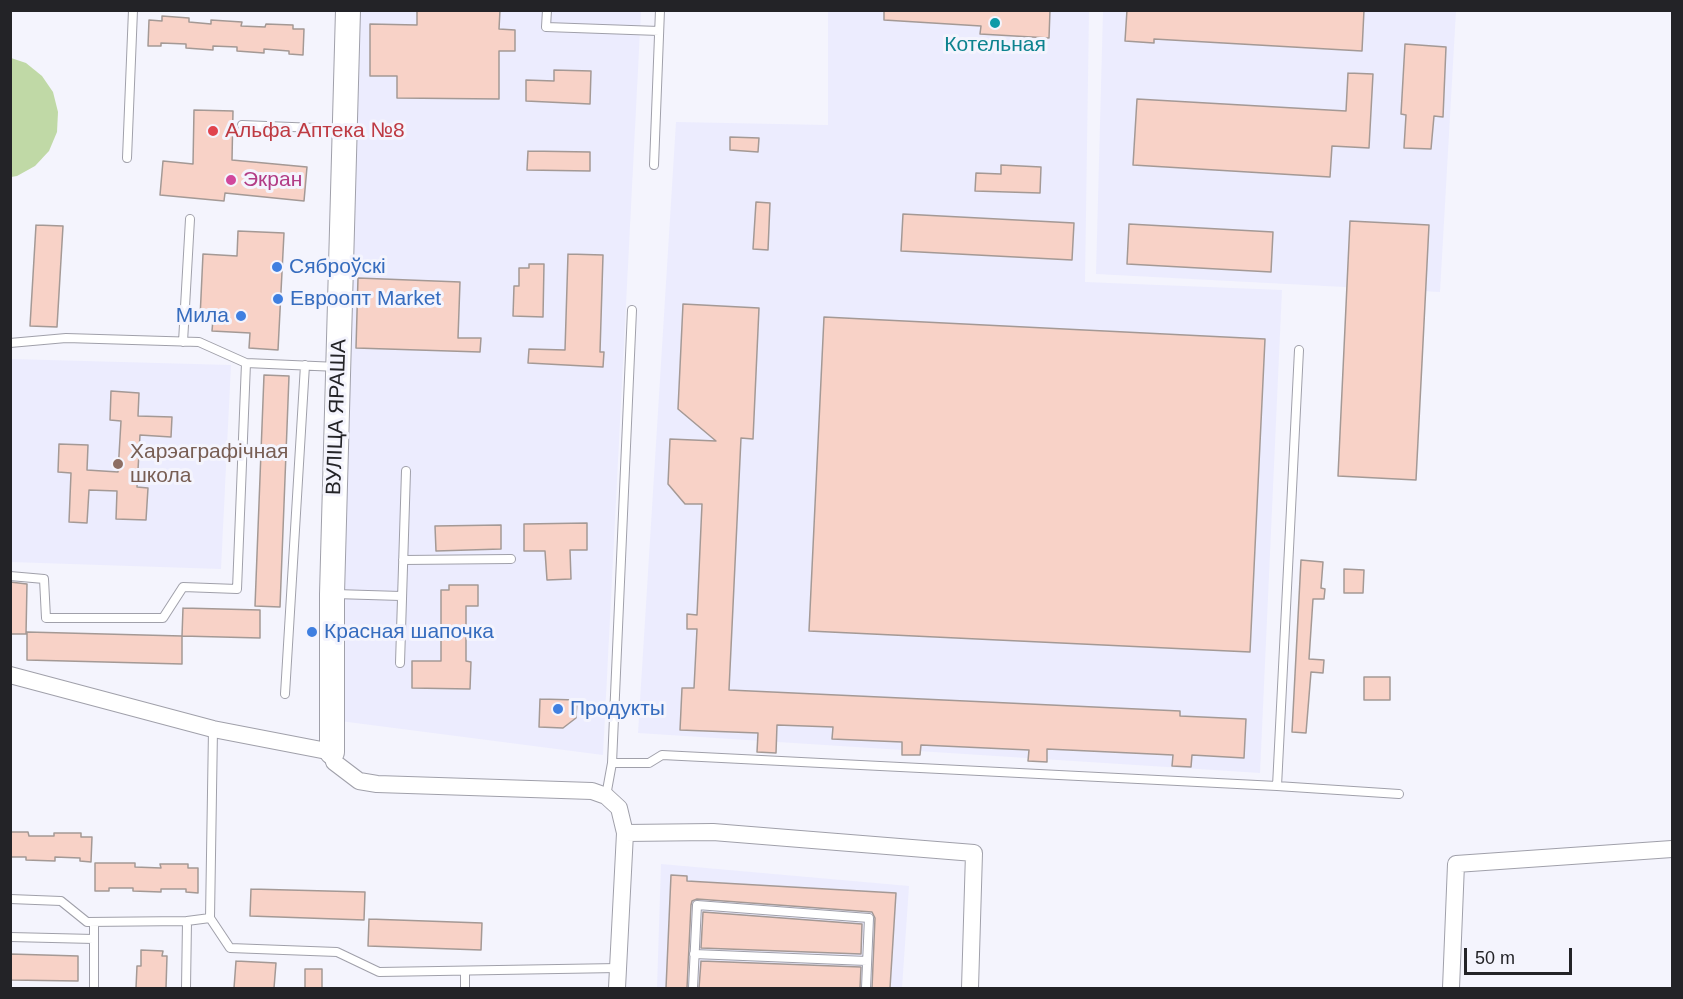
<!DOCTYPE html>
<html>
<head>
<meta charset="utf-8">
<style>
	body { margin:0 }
	#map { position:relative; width:1683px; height:999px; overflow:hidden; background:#f4f4fd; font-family:Helvetica,sans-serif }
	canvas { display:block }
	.frame { position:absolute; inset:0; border:12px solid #232327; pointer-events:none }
	.scale { position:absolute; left:1464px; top:948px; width:108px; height:27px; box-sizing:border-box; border:3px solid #232327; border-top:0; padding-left:8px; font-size:18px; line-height:21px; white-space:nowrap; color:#232327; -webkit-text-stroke:4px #f4f4fd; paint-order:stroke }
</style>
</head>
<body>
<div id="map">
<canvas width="1683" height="999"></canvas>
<div class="frame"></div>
<div class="scale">50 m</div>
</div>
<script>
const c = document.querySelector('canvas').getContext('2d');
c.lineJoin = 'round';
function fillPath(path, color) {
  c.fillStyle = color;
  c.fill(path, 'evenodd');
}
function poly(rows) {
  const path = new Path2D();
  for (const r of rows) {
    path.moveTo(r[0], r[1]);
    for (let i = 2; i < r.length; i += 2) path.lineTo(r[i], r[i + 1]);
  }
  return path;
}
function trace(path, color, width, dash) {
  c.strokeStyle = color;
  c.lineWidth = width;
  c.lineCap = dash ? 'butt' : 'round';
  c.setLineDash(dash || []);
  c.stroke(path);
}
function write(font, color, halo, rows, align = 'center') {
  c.font = font + ' Helvetica,sans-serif';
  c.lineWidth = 6;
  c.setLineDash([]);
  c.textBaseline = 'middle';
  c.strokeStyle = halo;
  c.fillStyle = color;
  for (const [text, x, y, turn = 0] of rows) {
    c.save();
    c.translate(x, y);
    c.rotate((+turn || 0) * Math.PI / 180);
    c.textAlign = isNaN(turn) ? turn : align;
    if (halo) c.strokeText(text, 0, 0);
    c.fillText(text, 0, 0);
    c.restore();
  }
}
const built = poly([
	[358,11,641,11,603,755,340,721],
	[828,11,1089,11,1085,282,1282,290,1260,773,638,733,676,122,828,125],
	[1103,11,1456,11,1440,292,1096,274],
	[11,359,231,365,221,569,11,562],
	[661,864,909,886,902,988,657,988]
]);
const green = poly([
	[11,58,26,63,42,76,53,92,58,112,57,132,49,151,35,166,17,176,11,177]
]);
const building = poly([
	[417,10,500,10,499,29,515,30,515,51,499,51,499,99,397,98,397,76,370,76,370,24,417,25,417,10],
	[884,10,1050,10,1049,38,980,34,981,26,884,20,884,10],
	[1127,10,1364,10,1362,51,1154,39,1154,43,1125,41,1127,10],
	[162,16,189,18,189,22,211,24,211,20,242,22,241,26,265,27,266,24,293,25,293,29,304,29,303,55,289,54,289,51,264,49,264,53,237,51,237,47,213,46,213,50,186,48,186,44,161,43,161,46,148,46,149,20,162,21,162,16],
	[1405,44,1446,47,1443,117,1434,116,1431,149,1404,148,1406,115,1401,114,1405,44],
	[554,70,591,71,590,104,526,101,526,80,554,81,554,70],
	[1348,73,1373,74,1369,148,1332,146,1330,177,1133,165,1137,99,1346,111,1348,73],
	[194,110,233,111,232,160,307,167,304,201,225,193,224,201,160,195,163,161,193,164,194,110],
	[730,137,759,138,758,152,730,150,730,137],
	[528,151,590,152,590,171,527,170,528,151],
	[1001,165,1041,167,1040,193,975,191,976,173,1001,174,1001,165],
	[756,202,770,203,768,250,753,249,756,202],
	[903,214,1074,223,1072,260,901,251,903,214],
	[1350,221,1429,225,1416,480,1338,476,1350,221],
	[1129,224,1273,232,1271,272,1127,264,1129,224],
	[36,225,63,226,57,327,30,326,36,225],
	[238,231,284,233,278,350,249,348,250,333,212,331,213,319,200,318,203,254,237,256,238,231],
	[568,254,603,255,600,352,604,352,603,367,528,363,529,349,565,350,568,254],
	[529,264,544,264,543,317,513,316,514,286,519,286,519,268,529,268,529,264],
	[358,278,460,282,458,338,481,338,480,352,356,348,358,278],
	[683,304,759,308,753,439,741,438,729,690,1180,711,1180,716,1246,719,1244,758,1192,755,1191,767,1172,766,1173,755,1047,749,1047,762,1028,761,1029,750,921,745,920,755,902,755,902,742,832,739,833,727,777,725,776,753,757,752,758,733,680,730,682,688,694,688,697,629,687,629,687,614,697,615,702,504,685,504,668,484,670,439,716,441,678,409,683,304],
	[824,317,1265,339,1250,652,809,631,824,317],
	[264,375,289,376,280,607,255,606,264,375],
	[111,391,139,393,138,416,172,417,171,437,140,435,137,487,148,488,146,520,116,519,117,491,89,490,87,523,69,522,71,473,58,472,59,444,88,445,87,470,118,472,121,421,110,420,111,391],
	[587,523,587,550,570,550,571,579,547,580,545,551,524,551,524,524,587,523],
	[501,525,501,549,436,551,435,526,501,525],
	[1301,560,1323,562,1321,588,1325,589,1324,599,1313,599,1309,659,1324,660,1323,673,1311,672,1306,733,1292,732,1301,560],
	[1344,569,1364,570,1363,593,1344,593,1344,569],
	[10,582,27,584,26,634,10,634,10,582],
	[449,585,478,585,478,606,466,606,466,661,471,662,470,689,412,688,412,661,441,661,441,590,449,590,449,585],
	[183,608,260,610,260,638,182,636,183,608],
	[27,632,182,636,182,664,27,660,27,632],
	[1364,677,1390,677,1390,700,1364,700,1364,677],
	[540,699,577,700,576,718,563,728,539,727,540,699],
	[10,832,28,832,29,836,54,836,54,833,81,833,81,837,92,837,91,862,80,861,80,858,55,857,55,861,26,860,26,857,10,857,10,832],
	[95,863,135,863,135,867,161,868,160,864,188,864,188,868,198,868,198,893,186,892,186,889,161,889,161,892,133,891,133,888,109,888,109,891,95,891,95,863],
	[671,875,687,876,687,881,896,893,890,988,872,988,875,918,872,912,697,899,692,901,691,905,687,988,666,988,671,875],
	[251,889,365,892,364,920,250,916,251,889],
	[703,912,862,924,861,954,701,948,703,912],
	[369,919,482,923,481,950,368,946,369,919],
	[141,950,163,951,162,956,167,956,166,988,136,988,137,966,141,966,141,950],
	[10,954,78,956,78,981,10,980,10,954],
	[236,961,276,963,274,988,234,988,236,961],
	[701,961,861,967,860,988,699,988,701,961],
	[305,969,322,969,322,988,305,988,305,969]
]);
const lane = poly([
	[547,10,546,27,659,31],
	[242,125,341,129],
	[127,158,133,10],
	[654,165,660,10],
	[183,342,190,219],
	[10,343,66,338,199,342,246,363],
	[403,560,511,559],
	[10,576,44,579,46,618,163,618,183,587,237,589,246,363,338,367],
	[335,594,401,596],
	[400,663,406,471],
	[285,694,305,365],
	[612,763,649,763,662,755,1277,786,1299,350],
	[1277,786,1399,794],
	[606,796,612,763,632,310],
	[10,899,61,901,87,922,187,921],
	[210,918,230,948,337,952,379,972,618,968],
	[94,922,94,988],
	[10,937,94,939],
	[694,954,867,961],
	[186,988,187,921,210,918,213,729],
	[465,988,465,972],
	[693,988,697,905,869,918,866,988]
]);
const street = poly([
	[10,675,213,729,332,752,334,762,359,781,377,784,592,791,606,796,619,808,625,833,617,988],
	[625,833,713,832,974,853,970,988],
	[1451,988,1456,864,1672,849]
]);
const secondary = poly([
	[332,752,332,594,348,10]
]);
const markers = [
	[995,23,6,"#0f9aa8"],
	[213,131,6,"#e0444e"],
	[231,180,6,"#d1479c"],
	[277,267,6,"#3f7fe0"],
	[278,299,6,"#3f7fe0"],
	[241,316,6,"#3f7fe0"],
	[118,464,6,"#8d6e63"],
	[312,632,6,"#3f7fe0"],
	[558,709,6,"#3f7fe0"]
];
const cultureNames = [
	["Котельная",995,45]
];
const healthNames = [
	["Альфа Аптека №8",225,131]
];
const hotelNames = [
	["Экран",243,180]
];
const shopNames = [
	["Сяброўскі",289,267],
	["Евроопт Market",290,299],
	["Мила",229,316,"right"],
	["Красная шапочка",324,632],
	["Продукты",570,709]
];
const streetNames = [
	["ВУЛІЦА ЯРАША",337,417,-88]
];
const educationNames = [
	["Харэаграфічная",130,452],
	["школа",130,476]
];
fillPath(built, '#ececfe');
fillPath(green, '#c0d9a6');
fillPath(building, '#f8d2c7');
trace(building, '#a49995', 1.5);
trace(lane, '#a0a0aa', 10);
trace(street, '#a0a0aa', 18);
trace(secondary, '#a0a0aa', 26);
trace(lane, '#fff', 8);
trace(street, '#fff', 16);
trace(secondary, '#fff', 24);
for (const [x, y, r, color] of markers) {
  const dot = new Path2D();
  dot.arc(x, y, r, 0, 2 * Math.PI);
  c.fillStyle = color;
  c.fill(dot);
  trace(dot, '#f4f4fd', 2);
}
write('21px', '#0d838f', '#f4f4fd', cultureNames);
write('21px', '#be3a42', '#f4f4fd', healthNames, 'left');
write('21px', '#b23c85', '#f4f4fd', hotelNames, 'left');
write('21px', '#366cbe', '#f4f4fd', shopNames, 'left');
write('21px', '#232327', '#f4f4fd', streetNames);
write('21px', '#785e54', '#f4f4fd', educationNames, 'left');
</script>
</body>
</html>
